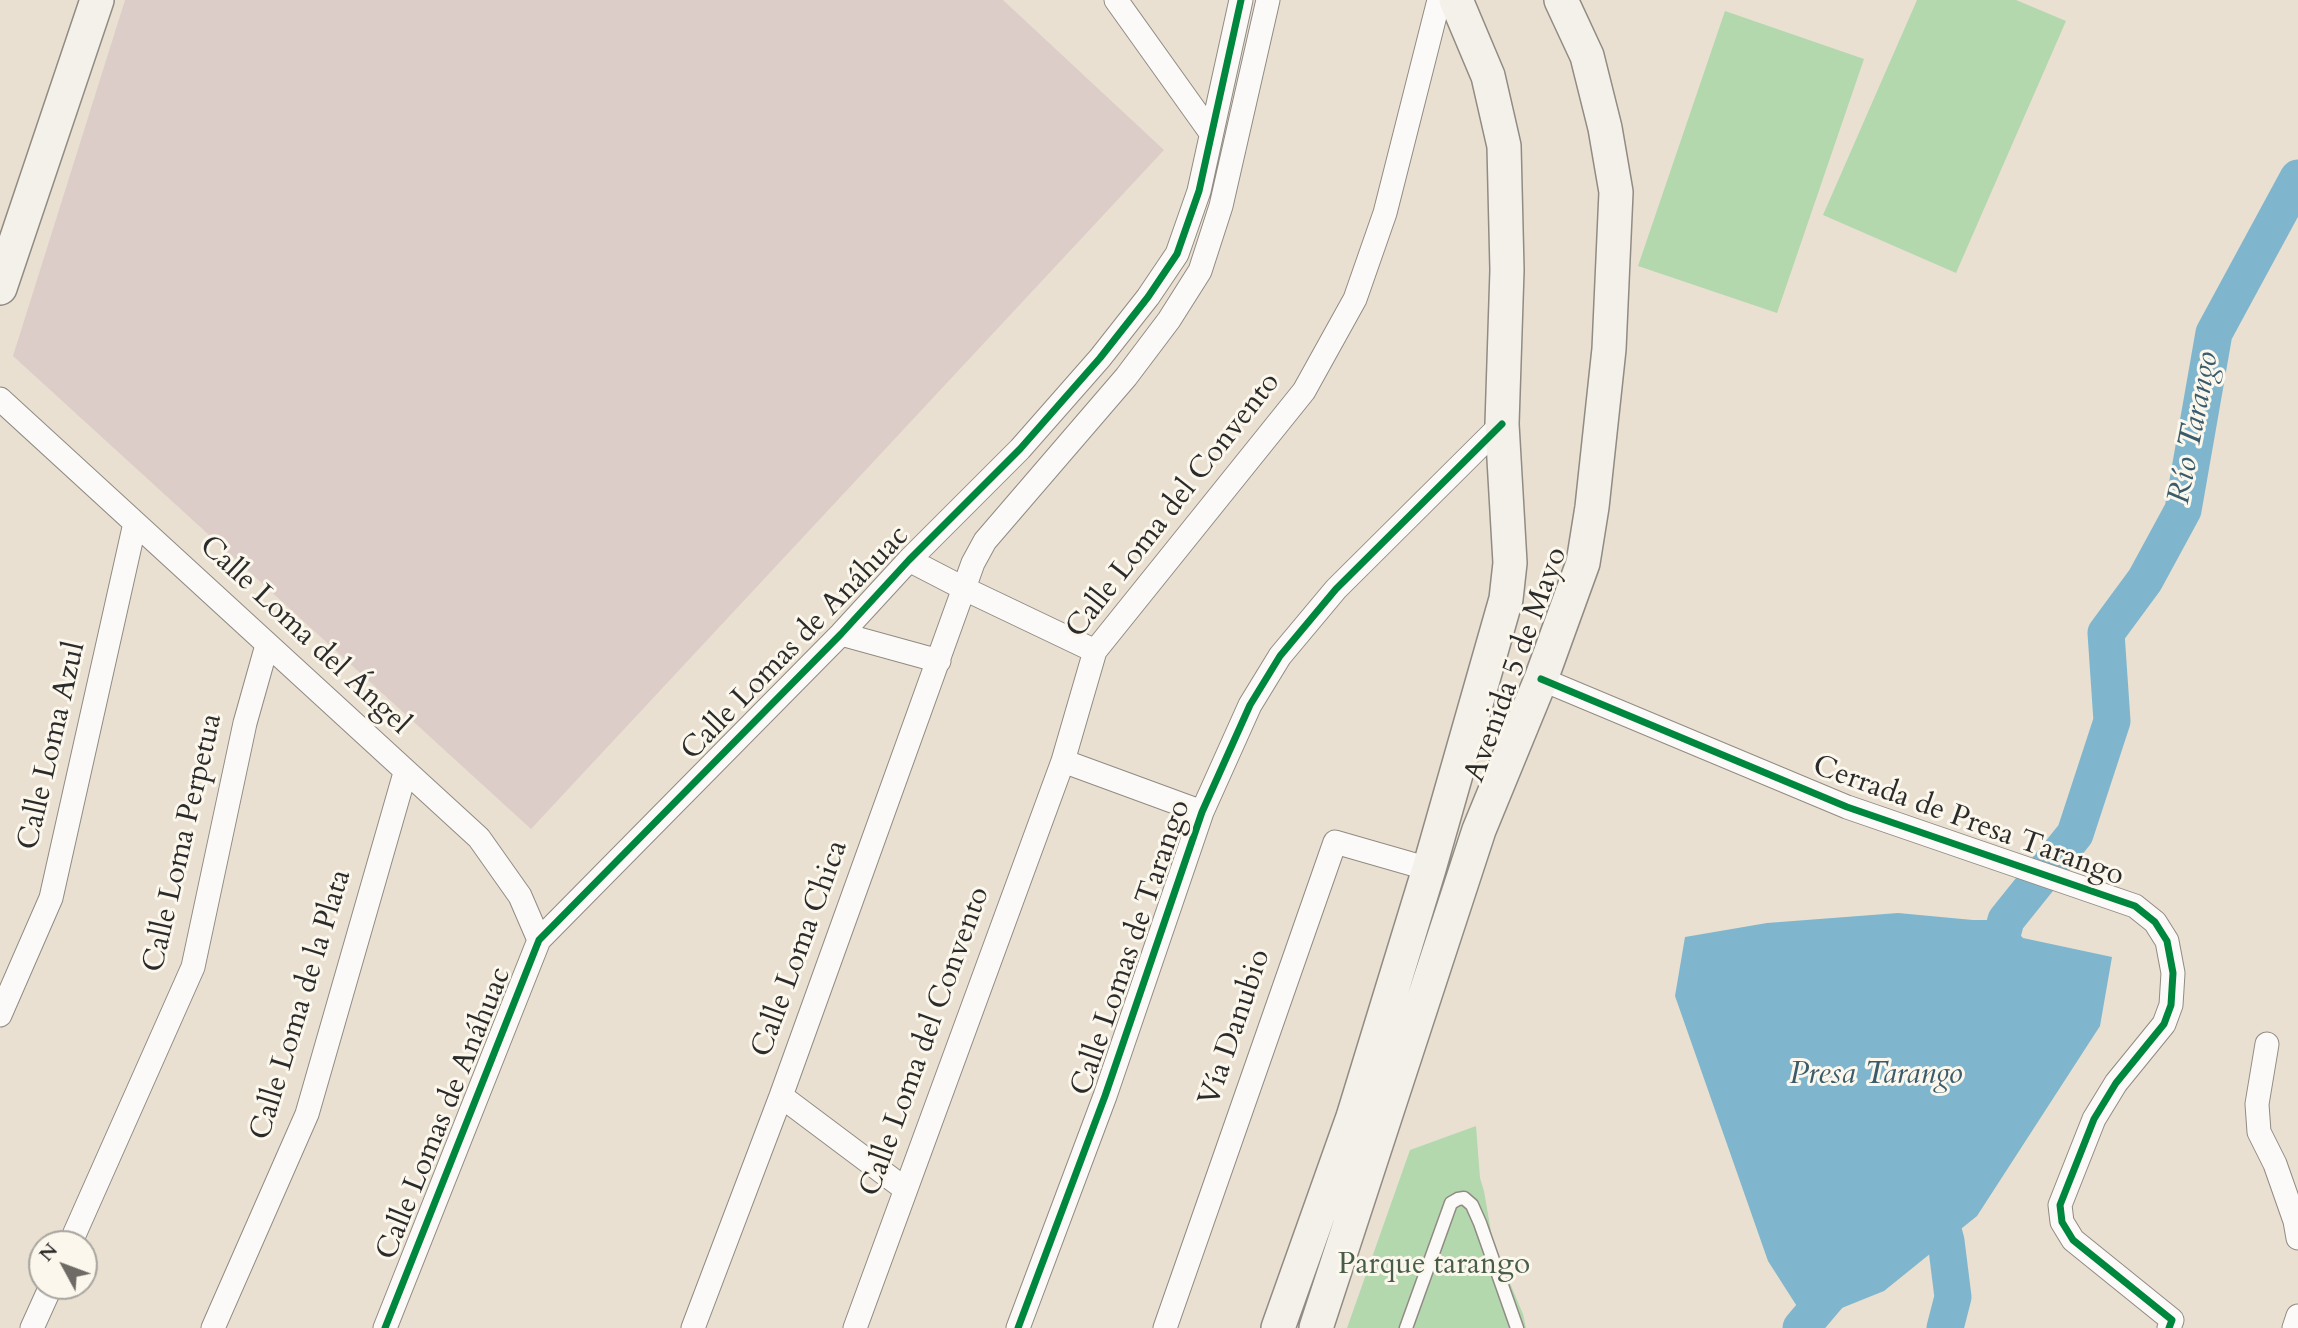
<!DOCTYPE html>
<html>
<head>
<meta charset="utf-8">
<style>
	body { margin:0 }
	#map { position:relative; width:2298px; height:1328px; overflow:hidden; background:#e9e0d1; font-family:Cardo,serif }
	canvas { display:block }
	.north { position:absolute; left:28px; top:1230px; width:70px; height:70px; box-sizing:border-box; background:#fbf7ec; border:2px solid #a8a59f; border-radius:50%; rotate:311deg; font-size:19px; font-weight:700; line-height:28px; text-align:center; color:#2b2b2b }
	.north::after { content:''; display:block; margin:auto; width:24px; height:32px; background:#6e6a65; clip-path:polygon(50% 0,100% 100%,50% 72%,0 100%) }
</style>
</head>
<body>
<div id="map">
<canvas width="2298" height="1328"></canvas>
<div class="north">N</div>
</div>
<script>
const c = document.querySelector('canvas').getContext('2d');
c.lineJoin = 'round';
function fillPath(path, color) {
  c.fillStyle = color;
  c.fill(path, 'evenodd');
}
function poly(rows) {
  const path = new Path2D();
  for (const r of rows) {
    path.moveTo(r[0], r[1]);
    for (let i = 2; i < r.length; i += 2) path.lineTo(r[i], r[i + 1]);
  }
  return path;
}
function trace(path, color, width, dash) {
  c.strokeStyle = color;
  c.lineWidth = width;
  c.lineCap = dash ? 'butt' : 'round';
  c.setLineDash(dash || []);
  c.stroke(path);
}
function write(font, color, halo, rows, align = 'center') {
  c.font = font + ' Cardo,serif';
  c.lineWidth = 6;
  c.setLineDash([]);
  c.textBaseline = 'middle';
  c.strokeStyle = halo;
  c.fillStyle = color;
  for (const [text, x, y, turn = 0] of rows) {
    c.save();
    c.translate(x, y);
    c.rotate((+turn || 0) * Math.PI / 180);
    c.textAlign = isNaN(turn) ? turn : align;
    if (halo) c.strokeText(text, 0, 0);
    c.fillText(text, 0, 0);
    c.restore();
  }
}
const industrial = poly([
	[125,0,1003,0,1164,150,531,829,13,356]
]);
const green = poly([
	[1917,0,2016,0,2066,21,1956,273,1823,215],
	[1725,11,1864,59,1777,313,1638,266],
	[1476,1126,1480,1178,1484,1191,1493,1243,1523,1314,1526,1328,1347,1328,1410,1150]
]);
const water = poly([
	[1898,913,1973,920,2006,920,2023,938,2112,957,2100,1026,1977,1216,1884,1291,1807,1322,1768,1261,1675,996,1685,937,1767,923]
]);
const river = poly([
	[1994,966,2006,920,2075,834,2112,721,2106,633,2145,580,2183,510,2214,333,2298,178],
	[1933,1193,1946,1241,1953,1297,1945,1328],
	[1801,1328,1839,1283]
]);
const lane = poly([
	[1406,1328,1451,1203,1458,1199,1464,1198,1472,1205,1480,1223,1517,1328]
]);
const street = poly([
	[1116,0,1211,133],
	[0,399,479,838,520,896,539,940],
	[909,560,965,589,1095,651],
	[841,634,939,661],
	[1541,679,1847,807,2135,906,2155,922,2167,941,2173,973,2171,1005,2164,1024,2116,1083,2094,1119,2060,1205,2062,1222,2073,1240,2172,1320,2169,1328],
	[1063,761,1202,812],
	[0,1015,51,898,135,523],
	[2267,1044,2257,1104,2259,1132,2275,1164,2295,1221,2298,1238],
	[781,1096,905,1189],
	[70,1244,193,967,245,723,267,645],
	[32,1328,51,1286],
	[213,1328,307,1114,405,773],
	[385,1328,539,940,841,634,909,560,1020,449,1100,358,1148,297,1177,254,1199,191,1241,0],
	[693,1328,781,1096,973,563,985,541,1126,377,1169,320,1200,271,1221,206,1268,0],
	[855,1328,1063,761,1095,651,1304,391,1355,299,1385,213,1439,0],
	[1018,1328,1105,1096,1202,812,1250,705,1280,656,1336,589,1502,424],
	[1165,1328,1335,842,1429,869],
	[2294,1328,2298,1316]
]);
const secondary = poly([
	[0,288,97,0],
	[1278,1328,1353,1117,1429,869,1506,599,1510,563,1502,424,1507,270,1504,146,1488,76,1456,0],
	[1316,1328,1479,830,1541,679,1583,563,1592,507,1609,349,1616,192,1605,128,1587,56,1561,0]
]);
const cycleway = poly([
	[1541,679,1847,807,2135,906,2155,922,2167,941,2173,973,2171,1005,2164,1024,2116,1083,2094,1119,2060,1205,2062,1222,2073,1240,2172,1320,2169,1328],
	[385,1328,539,940,841,634,909,560,1020,449,1100,358,1148,297,1177,254,1199,191,1241,0],
	[1018,1328,1105,1096,1202,812,1250,705,1280,656,1336,589,1502,424]
]);
const streetNames = [
	["Calle Loma del Convento",1174,506,-52],
	["Calle Loma del Ángel",304,636,43],
	["Calle Lomas de Anáhuac",796,644,-46],
	["Avenida 5 de Mayo",1517,665,-70],
	["Calle Loma Azul",53,746,-77],
	["Cerrada de Presa Tarango",1968,822,20],
	["Calle Loma Perpetua",184,843,-77],
	["Calle Lomas de Tarango",1132,948,-71],
	["Calle Loma Chica",801,949,-70],
	["Calle Loma de la Plata",302,1005,-73],
	["Vía Danubio",1236,1028,-71],
	["Calle Loma del Convento",926,1042,-70],
	["Calle Lomas de Anáhuac",445,1114,-68]
];
const parkNames = [
	["Parque tarango",1434,1266]
];
const waterNames = [
	["Río Tarango",2195,428,-79],
	["Presa Tarango",1876,1076]
];
fillPath(industrial, '#dccdc9');
fillPath(green, '#b3d8ad');
fillPath(water, '#7fb6ce');
trace(river, '#7fb6ce', 37);
trace(lane, '#908b83', 15);
trace(street, '#908b83', 25);
trace(secondary, '#908b83', 36);
trace(lane, '#fcfaf8', 12);
trace(street, '#fcfaf8', 23);
trace(secondary, '#f4f0ea', 33);
trace(cycleway, '#00873e', 7);
write('30px', '#2b2b2b', '#fbf7ec', streetNames);
write('30px', '#475d49', '#fbf7ec', parkNames);
write('italic 32px', '#3a5b6b', '#fbf7ec', waterNames);
</script>
</body>
</html>
